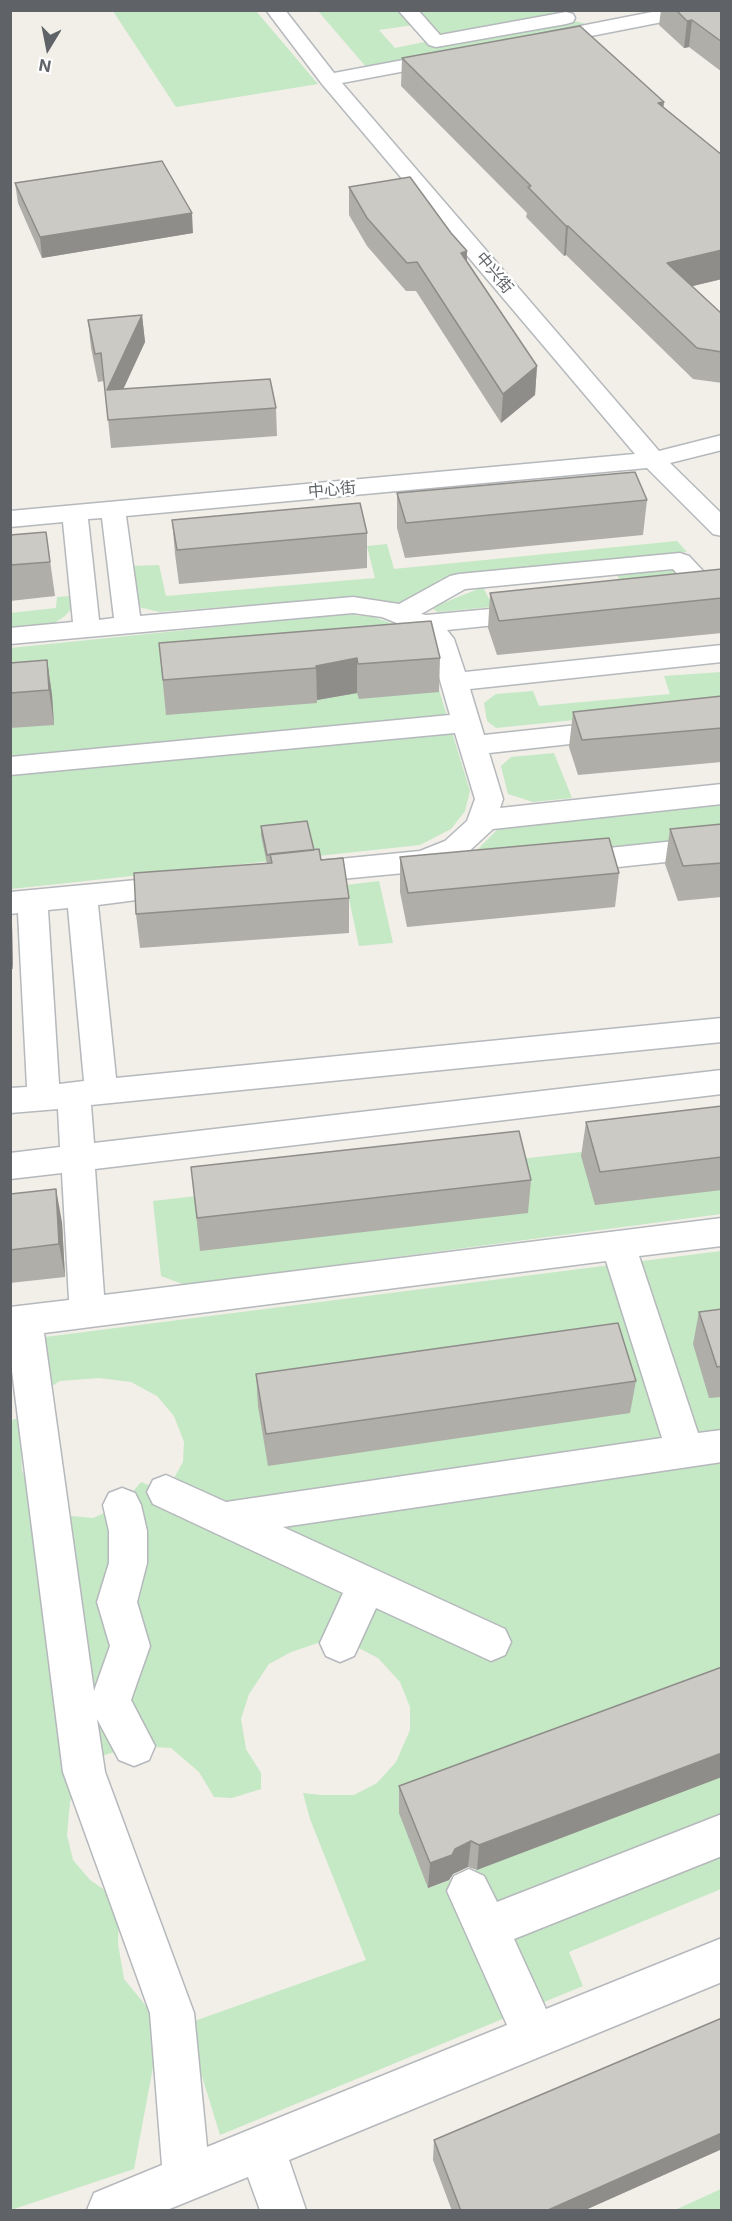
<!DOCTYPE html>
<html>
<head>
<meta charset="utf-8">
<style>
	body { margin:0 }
	#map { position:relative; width:732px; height:2221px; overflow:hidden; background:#f1efe8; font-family:Inter,sans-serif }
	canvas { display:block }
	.frame { position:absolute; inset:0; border:12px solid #5f6368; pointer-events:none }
	.north { position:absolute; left:18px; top:18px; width:60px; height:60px; -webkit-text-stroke:4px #fff; paint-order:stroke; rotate:190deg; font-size:16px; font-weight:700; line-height:24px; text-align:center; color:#5f6368 }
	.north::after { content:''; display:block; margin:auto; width:21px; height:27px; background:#5f6368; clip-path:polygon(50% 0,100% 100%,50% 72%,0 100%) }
</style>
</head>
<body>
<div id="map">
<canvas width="732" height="2221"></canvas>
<div class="frame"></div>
<div class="north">N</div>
</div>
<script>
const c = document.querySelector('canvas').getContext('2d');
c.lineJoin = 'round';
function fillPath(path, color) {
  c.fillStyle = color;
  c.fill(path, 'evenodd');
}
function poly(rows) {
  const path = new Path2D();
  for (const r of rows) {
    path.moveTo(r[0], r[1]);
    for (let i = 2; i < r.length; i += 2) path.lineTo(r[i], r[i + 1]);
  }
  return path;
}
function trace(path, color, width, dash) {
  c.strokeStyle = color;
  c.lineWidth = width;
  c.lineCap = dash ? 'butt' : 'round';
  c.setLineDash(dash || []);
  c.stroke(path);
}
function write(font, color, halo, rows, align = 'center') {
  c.font = font + ' Inter,"Noto Sans SC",sans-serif';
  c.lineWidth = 5;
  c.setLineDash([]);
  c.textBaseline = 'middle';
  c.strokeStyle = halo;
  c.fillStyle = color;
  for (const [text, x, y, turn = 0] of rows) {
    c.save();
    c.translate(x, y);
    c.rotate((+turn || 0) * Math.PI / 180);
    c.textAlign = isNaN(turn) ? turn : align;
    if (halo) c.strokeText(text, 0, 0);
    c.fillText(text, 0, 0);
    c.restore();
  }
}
const green = poly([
	[571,10,574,13,440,36,415,11],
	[113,11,256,11,318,84,176,107],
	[318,11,398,11,413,25,379,30,395,48,429,41,436,46,574,21,583,23,586,26,367,68],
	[677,541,687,552,464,574,441,579,410,601,404,603,351,597,160,612,138,607,133,566,159,565,166,596,375,578,367,546,387,544,394,569],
	[673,568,681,572,684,589,438,612,431,608,483,587,489,599,621,584,617,574],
	[71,596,72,608,65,616,53,624,11,628,10,613,56,608,57,597],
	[343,614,374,617,407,629,425,644,470,791,465,811,451,829,420,845,11,889,10,648],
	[721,672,721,705,496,728,487,721,484,703,496,694,533,691,539,706,670,694,664,676],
	[554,753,572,798,533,802,508,794,501,766,511,757],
	[721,804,721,837,462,865,499,828],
	[379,881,393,943,359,946,346,885],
	[721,1136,721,1214,185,1285,161,1276,153,1201],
	[721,1251,721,1693,429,1888,721,1777,721,1889,569,1952,583,1986,220,2135,186,2024,366,1960,310,1819,303,1793,320,1795,354,1795,377,1783,396,1762,410,1730,410,1707,400,1682,378,1658,353,1645,321,1642,291,1652,269,1664,249,1694,241,1719,246,1749,261,1773,261,1789,232,1798,214,1797,199,1772,171,1748,134,1746,105,1755,84,1772,70,1802,67,1835,73,1860,90,1880,119,1900,118,1944,124,1979,161,2024,134,2169,11,2210,10,1421,21,1417,34,1433,21,1452,22,1470,28,1487,60,1515,93,1518,122,1505,141,1482,166,1492,183,1462,184,1442,174,1416,157,1396,131,1382,99,1378,60,1381,41,1393,37,1338],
	[721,2189,721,2210,675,2210]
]);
const minor = poly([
	[266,10,285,10,334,73,446,52,453,54,456,58,453,62,342,83,659,451,722,435,722,450,670,463,722,514,722,536,713,534,647,468,126,516,140,616,353,597,399,604,450,576,459,574,680,553,689,556,720,589,720,601,696,604,687,602,683,596,687,590,691,589,673,569,465,589,421,614,426,615,534,605,543,607,547,613,543,619,534,621,447,630,454,639,465,672,722,645,722,662,470,689,484,735,615,721,625,724,629,730,625,736,615,739,489,753,503,799,500,808,722,784,722,804,493,829,465,855,425,871,299,883,288,880,284,873,288,866,299,863,420,851,445,841,467,821,475,799,455,733,10,775,10,757,450,715,429,642,414,630,382,617,353,613,10,644,10,628,73,622,63,522,10,527,10,511,635,454,322,84,266,10],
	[102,518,114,618,99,620,88,519,102,518],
	[398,10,418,10,440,35,566,12,573,14,575,18,573,22,566,24,436,47,429,45,398,10],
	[662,10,702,10,700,14,693,16,540,46,533,44,530,40,533,36,540,34,662,10],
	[722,836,722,856,571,872,560,869,556,862,560,855,571,852,722,836],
	[179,876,190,879,194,886,190,893,98,905,116,1078,722,1018,722,1042,91,1105,94,1143,722,1070,722,1094,95,1169,104,1295,722,1218,722,1246,639,1256,698,1433,722,1430,722,1462,283,1527,505,1629,511,1642,505,1655,491,1661,376,1608,354,1656,340,1662,326,1656,320,1643,343,1593,153,1504,147,1492,153,1480,166,1475,226,1502,662,1438,606,1261,44,1333,94,1691,110,1646,97,1602,109,1563,109,1531,103,1505,109,1493,122,1488,135,1493,141,1505,147,1531,147,1563,137,1602,150,1646,131,1700,155,1746,149,1760,134,1766,119,1760,97,1719,105,1772,194,2013,207,2147,507,2025,447,1891,454,1876,469,1869,484,1876,497,1902,722,1814,722,1856,514,1939,546,2009,722,1938,722,1982,289,2160,306,2210,260,2210,248,2177,167,2210,87,2210,94,2193,162,2165,150,2013,63,1772,10,1355,10,1307,69,1300,62,1173,10,1179,10,1153,60,1147,58,1109,10,1113,10,1088,27,1087,18,913,10,914,10,892,179,876],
	[68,908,84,1081,59,1084,48,910,68,908]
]);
const wall = poly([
	[661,10,722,10,722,72,689,47,684,48,659,25],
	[402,58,664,107,722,155,722,279,692,286,722,314,722,383,693,379,566,255,564,256,526,217,527,213,401,86],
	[15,183,193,233,42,258,18,203],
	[349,187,451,233,467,251,467,261,537,366,535,395,501,423,416,291,406,291,367,246,349,215],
	[142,315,145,342,123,389,276,408,277,436,111,448,104,381,98,382,91,348,88,320],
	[397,493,647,500,643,535,405,558,397,528],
	[172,520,367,533,367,568,179,584,175,554],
	[46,532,55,596,10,601,10,535],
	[722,569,722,633,497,655,488,628,490,593],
	[159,643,440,658,439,692,359,699,357,693,317,700,317,703,166,715],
	[47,660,52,695,54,725,10,728,10,663],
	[722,696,722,762,578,775,569,747,573,712],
	[722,824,722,897,678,901,665,864,670,829],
	[261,826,314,850,349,898,349,933,140,948,136,914,267,864,261,835],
	[400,857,619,873,615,907,407,927,400,892],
	[10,915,12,924,13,969,10,969],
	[722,1106,722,1190,595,1205,581,1156,586,1122],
	[191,1167,531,1180,528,1213,200,1251],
	[10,1194,62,1222,65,1277,10,1283],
	[722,1309,722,1397,709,1398,693,1344,699,1312],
	[256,1374,636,1381,630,1413,268,1466,258,1406],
	[722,1667,477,1870,468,1867,453,1874,449,1880,428,1888,399,1813,399,1786],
	[434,2140,722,2149,583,2211,452,2211,433,2160]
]);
const shadedWall = poly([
	[692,20,689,47,684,48,687,21],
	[664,102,661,130,658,103],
	[192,213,193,233,42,258,40,237],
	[566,226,568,226,566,255,564,256],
	[722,250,722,279,664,293,667,263],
	[467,251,466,279,461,253],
	[142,315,145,342,110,418,107,390],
	[537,366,535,395,501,423,503,394],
	[357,658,357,693,317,700,316,666],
	[47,660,52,695,54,725,49,690],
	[10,915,12,924,13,969,10,953],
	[56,1189,62,1222,65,1277,59,1244],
	[722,1753,722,1777,477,1870,479,1845],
	[471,1841,468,1867,453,1874,449,1880,428,1888,430,1863,455,1849],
	[722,2133,722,2149,583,2211,546,2211]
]);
const building = poly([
	[676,10,722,10,722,42,692,20,687,21,676,10],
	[580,26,664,102,658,103,722,155,722,250,667,263,722,314,722,352,697,348,568,226,566,226,528,187,531,186,402,58,580,26],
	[162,161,192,213,40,237,15,183,162,161],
	[410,177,451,233,467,251,461,253,537,366,503,394,417,262,407,263,367,218,349,187,410,177],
	[142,315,107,390,270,379,276,408,108,420,101,353,95,354,88,320,142,315],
	[635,472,647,500,406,523,397,493,635,472],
	[360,503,367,533,177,550,172,520,360,503],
	[46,532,50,562,10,565,10,535,46,532],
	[722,569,722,598,499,621,490,593,722,569],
	[431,621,440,658,358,664,357,658,316,666,316,668,163,680,159,643,431,621],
	[47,660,49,690,10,693,10,663,47,660],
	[722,696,722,728,582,740,573,712,722,696],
	[307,821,314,850,267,855,261,826,307,821],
	[722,824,722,863,683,866,670,829,722,824],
	[609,838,619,873,408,893,400,857,609,838],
	[319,849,321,860,343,858,349,898,136,914,134,873,272,863,270,854,319,849],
	[722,1106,722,1157,600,1172,586,1122,722,1106],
	[519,1131,531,1180,197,1218,191,1167,519,1131],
	[56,1189,59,1244,10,1250,10,1194,56,1189],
	[722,1309,722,1366,717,1367,699,1312,722,1309],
	[618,1323,636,1381,266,1434,256,1374,618,1323],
	[722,1667,722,1753,479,1845,471,1841,455,1849,452,1855,430,1863,399,1786,722,1667],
	[722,2018,722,2133,546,2211,461,2211,434,2140,722,2018]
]);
const farStreetnames = [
	["中兴街",494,273,50],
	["中心街",332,490,-5]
];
fillPath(green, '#c5e8c5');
trace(minor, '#b5b8bc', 3);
fillPath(minor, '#fff');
fillPath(wall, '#afaea9');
fillPath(shadedWall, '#8f8d8a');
fillPath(building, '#cccac5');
trace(building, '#8f8d8a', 1.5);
write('16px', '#5f6368', '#fff', farStreetnames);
</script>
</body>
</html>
